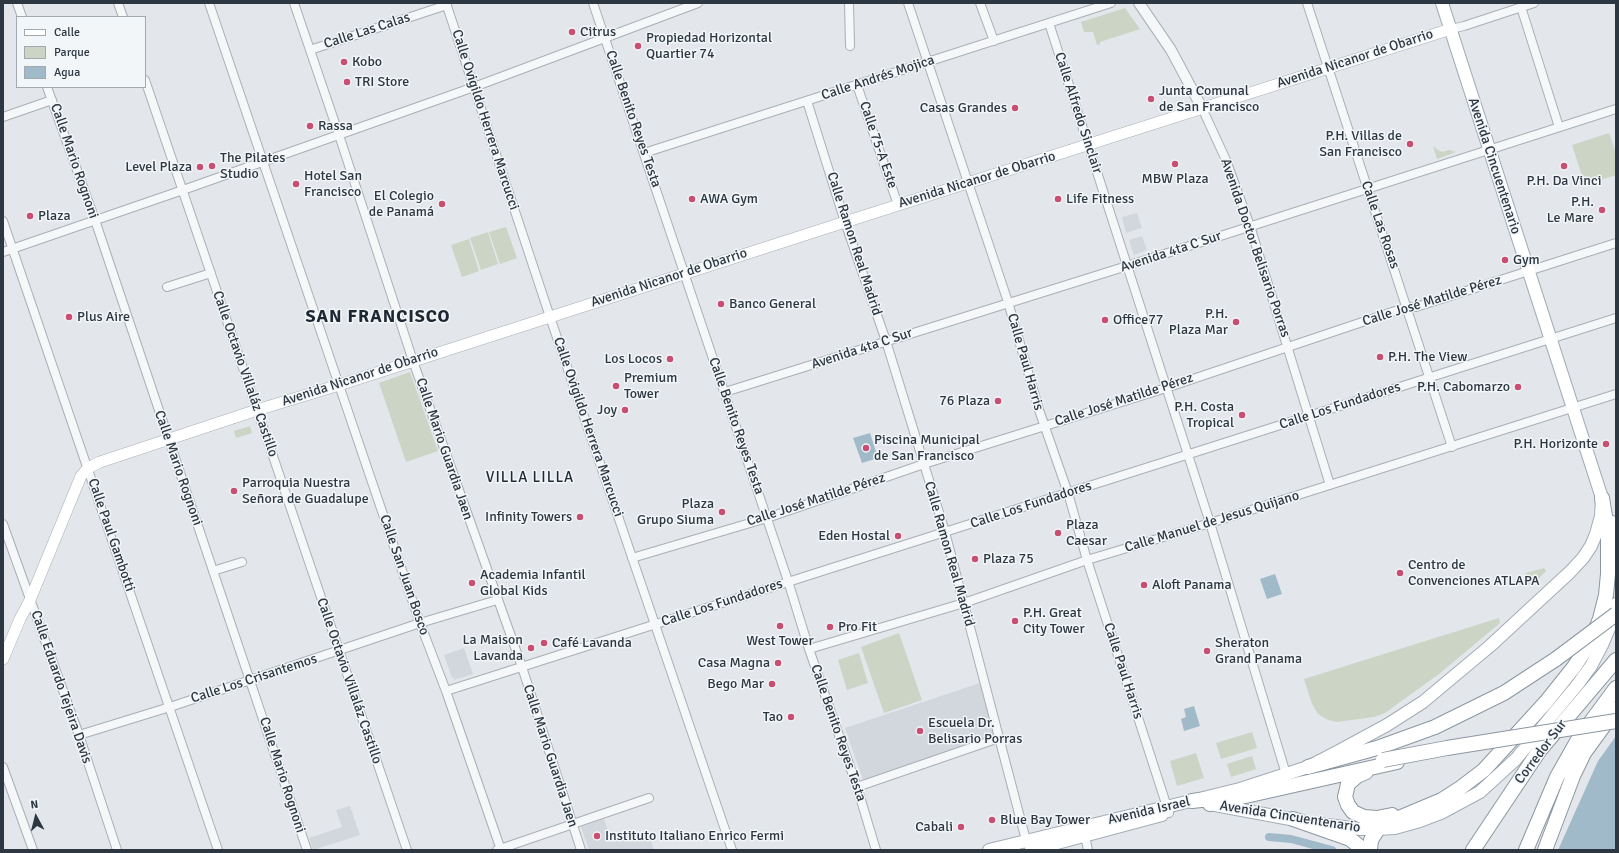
<!DOCTYPE html>
<html>
<head>
<meta charset="utf-8">
<style>
	body { margin:0 }
	#map { position:relative; width:1619px; height:853px; overflow:hidden; background:#e3e7eb; font-family:Signika,sans-serif }
	canvas { display:block }
	.frame { position:absolute; inset:0; border:4px solid #2c3742; pointer-events:none }
	.legend { position:absolute; left:16px; top:16px; width:130px; height:72px; box-sizing:border-box; background:#f3f6f8; border:1px solid #a3aaaf; margin:0; padding:5px 7px; list-style:none; font-size:12px; color:#2c3742 }
	.legend li { display:flex; align-items:center; gap:8px; height:20px }
	.legend b { width:20px; border:1px solid #a3aaaf }
	.north { position:absolute; left:16px; top:797px; width:40px; height:40px; -webkit-text-stroke:3px #f3f6f8; paint-order:stroke; rotate:353deg; font-size:11px; font-weight:700; line-height:16px; text-align:center; color:#2c3742 }
	.north::after { content:''; display:block; margin:auto; width:14px; height:18px; background:#2c3742; clip-path:polygon(50% 0,100% 100%,50% 72%,0 100%) }
</style>
</head>
<body>
<div id="map">
<canvas width="1619" height="853"></canvas>
<div class="frame"></div>
<ul class="legend">
<li><b style="height:5px;background:#fff"></b>Calle</li>
<li><b style="height:11px;background:#cbd4c5"></b>Parque</li>
<li><b style="height:11px;background:#a0bac9"></b>Agua</li>
</ul>
<div class="north">N</div>
</div>
<script>
const c = document.querySelector('canvas').getContext('2d');
c.lineJoin = 'round';
function fillPath(path, color) {
  c.fillStyle = color;
  c.fill(path, 'evenodd');
}
function poly(rows) {
  const path = new Path2D();
  for (const r of rows) {
    path.moveTo(r[0], r[1]);
    for (let i = 2; i < r.length; i += 2) path.lineTo(r[i], r[i + 1]);
  }
  return path;
}
function trace(path, color, width, dash) {
  c.strokeStyle = color;
  c.lineWidth = width;
  c.lineCap = dash ? 'butt' : 'round';
  c.setLineDash(dash || []);
  c.stroke(path);
}
function write(font, color, halo, rows, align = 'center') {
  c.font = font + ' Signika,sans-serif';
  c.lineWidth = 3;
  c.setLineDash([]);
  c.textBaseline = 'middle';
  c.strokeStyle = halo;
  c.fillStyle = color;
  for (const [text, x, y, turn = 0] of rows) {
    c.save();
    c.translate(x, y);
    c.rotate((+turn || 0) * Math.PI / 180);
    c.textAlign = isNaN(turn) ? turn : align;
    if (halo) c.strokeText(text, 0, 0);
    c.fillText(text, 0, 0);
    c.restore();
  }
}
const built = poly([
	[1137,213,1142,228,1126,233,1122,217],
	[1142,236,1147,250,1134,255,1129,240],
	[464,648,473,674,454,680,454,678,452,678,444,655],
	[980,683,994,735,863,780,845,728],
	[350,806,360,835,313,850,309,838,342,827,336,810],
	[604,819,612,842,647,830,654,850,589,850,581,827]
]);
const green = poly([
	[1125,8,1140,29,1100,42,1100,44,1097,45,1093,32,1084,32,1081,22],
	[1609,133,1616,153,1616,175,1585,185,1572,145],
	[1433,146,1438,150,1442,152,1449,150,1456,152,1437,159],
	[506,227,517,258,500,264,489,232],
	[488,232,498,264,481,270,470,238],
	[469,239,479,271,462,277,451,245],
	[410,372,438,451,406,462,379,383],
	[250,426,252,433,236,438,234,431],
	[1544,568,1546,571,1532,585,1527,584,1525,575,1526,573],
	[1499,618,1500,623,1439,674,1385,713,1374,717,1337,722,1328,720,1318,714,1312,704,1304,679],
	[899,633,922,700,884,713,861,647],
	[859,653,868,683,847,690,838,660],
	[1252,732,1257,748,1221,759,1216,743],
	[1196,753,1204,778,1177,786,1170,761],
	[1252,756,1256,769,1231,777,1227,764]
]);
const water = poly([
	[870,433,878,458,862,463,853,438],
	[1275,574,1282,594,1267,599,1260,579],
	[1194,706,1200,726,1184,731,1181,719,1186,717,1184,709],
	[1616,736,1616,850,1558,850,1598,761]
]);
const canal = poly([
	[1269,837,1291,839,1332,850]
]);
const minor = poly([
	[17,3,22,17],
	[118,3,123,17],
	[209,3,420,623,446,691,501,850],
	[294,3,339,135,413,361,522,667,581,850],
	[446,3,550,317,732,850],
	[593,3,788,581,809,649,857,787,876,850],
	[849,3,850,46],
	[908,3,1008,302,1039,410,1068,493,1087,560,1169,813],
	[980,3,994,41],
	[1307,3,1452,447],
	[1521,7,1559,127],
	[1049,23,1210,523,1286,774],
	[1451,29,1464,26,1534,3],
	[310,50,447,5],
	[145,80,407,850],
	[857,85,898,205],
	[47,87,95,220,307,850],
	[807,101,845,222,886,341,945,532,1027,844],
	[1202,108,1226,160,1250,226,1330,485],
	[3,117,52,100],
	[644,153,1111,3],
	[3,221,218,850],
	[3,252,183,190,474,87,698,3],
	[167,287,211,273],
	[725,392,1127,266,1616,109],
	[3,524,79,735,117,850],
	[632,558,767,518,924,464,1166,388,1407,307,1416,307,1616,243],
	[213,571,242,562],
	[809,649,964,603,1087,560,1210,523,1616,394],
	[446,691,1616,318],
	[79,735,170,707,420,623,497,600],
	[3,767,33,850],
	[857,787,999,738],
	[1085,836,1088,850],
	[497,850,649,798]
]);
const tertiary = poly([
	[1139,3,1171,50,1202,108]
]);
const secondary = poly([
	[3,659,20,619,30,600,81,476,88,468,100,462,257,410,339,385,845,222,1451,29]
]);
const primary = poly([
	[1612,522,1616,542],
	[1215,805,1301,821],
	[1319,824,1360,829,1377,829,1395,828,1420,821,1441,813,1480,792,1516,759,1578,684,1591,666,1602,645,1613,619,1616,604],
	[989,850,1240,789,1308,767,1337,752,1387,725,1423,702,1490,646,1570,572,1583,558,1591,546,1596,534,1601,516,1602,498,1442,3],
	[1031,850,1162,815]
]);
const motorway = poly([
	[1308,767,1377,748,1435,727,1504,693,1556,659],
	[1366,772,1357,776,1348,784,1345,797,1348,805,1353,812,1364,817,1377,818,1392,815],
	[1192,801,1219,798],
	[1210,804,1397,762],
	[1293,819,1350,839,1364,850],
	[1370,850,1371,840,1380,826,1442,800,1459,789,1484,770,1546,702,1574,667,1591,641,1600,619,1606,595,1608,574,1608,534,1602,498],
	[1473,850,1539,751,1616,660],
	[1526,850,1557,777,1579,738,1616,688],
	[1545,850,1573,776,1584,753,1616,709]
]);
const motorwayBridge = poly([
	[1556,659,1616,614],
	[1383,760,1447,748,1616,721]
]);
const markers = [
	[572,32,4,"#c94f72"],
	[638,46,4,"#c94f72"],
	[344,62,4,"#c94f72"],
	[347,82,4,"#c94f72"],
	[1151,99,4,"#c94f72"],
	[1015,108,4,"#c94f72"],
	[310,126,4,"#c94f72"],
	[1410,144,4,"#c94f72"],
	[1175,164,4,"#c94f72"],
	[212,166,4,"#c94f72"],
	[1564,166,4,"#c94f72"],
	[200,167,4,"#c94f72"],
	[296,184,4,"#c94f72"],
	[692,199,4,"#c94f72"],
	[1058,199,4,"#c94f72"],
	[442,204,4,"#c94f72"],
	[1602,210,4,"#c94f72"],
	[30,216,4,"#c94f72"],
	[1505,260,4,"#c94f72"],
	[721,304,4,"#c94f72"],
	[69,317,4,"#c94f72"],
	[1105,320,4,"#c94f72"],
	[1236,322,4,"#c94f72"],
	[1380,357,4,"#c94f72"],
	[670,359,4,"#c94f72"],
	[616,386,4,"#c94f72"],
	[1518,387,4,"#c94f72"],
	[998,401,4,"#c94f72"],
	[625,410,4,"#c94f72"],
	[1242,415,4,"#c94f72"],
	[1606,444,4,"#c94f72"],
	[866,448,4,"#c94f72"],
	[234,491,4,"#c94f72"],
	[722,512,4,"#c94f72"],
	[580,517,4,"#c94f72"],
	[1058,533,4,"#c94f72"],
	[898,536,4,"#c94f72"],
	[975,559,4,"#c94f72"],
	[1400,573,4,"#c94f72"],
	[472,583,4,"#c94f72"],
	[1144,585,4,"#c94f72"],
	[1015,621,4,"#c94f72"],
	[780,626,4,"#c94f72"],
	[830,627,4,"#c94f72"],
	[544,643,4,"#c94f72"],
	[531,648,4,"#c94f72"],
	[1207,651,4,"#c94f72"],
	[778,663,4,"#c94f72"],
	[772,684,4,"#c94f72"],
	[791,717,4,"#c94f72"],
	[920,731,4,"#c94f72"],
	[992,820,4,"#c94f72"],
	[961,827,4,"#c94f72"],
	[597,836,4,"#c94f72"]
];
const streetNames = [
	["Calle Las Calas",367,31,-18],
	["Avenida Nicanor de Obarrio",1355,59,-18],
	["Calle Andrés Mojica",878,78,-18],
	["Calle Alfredo Sinclair",1078,113,72],
	["Calle Benito Reyes Testa",633,119,71],
	["Calle Ovigildo Herrera Marcucci",485,120,72],
	["Calle 75-A Este",878,145,71],
	["Calle Mario Rognoni",74,161,71],
	["Avenida Cincuentenario",1494,166,72],
	["Avenida Nicanor de Obarrio",977,180,-17],
	["Calle Las Rosas",1380,225,71],
	["Calle Ramon Real Madrid",854,244,72],
	["Avenida Doctor Belisario Porras",1255,248,71],
	["Avenida 4ta C Sur",1171,252,-18],
	["Avenida Nicanor de Obarrio",669,278,-18],
	["Calle José Matilde Pérez",1432,301,-17],
	["Avenida 4ta C Sur",862,349,-18],
	["Calle Paul Harris",1025,362,74],
	["Calle Octavio Villaláz Castillo",245,374,71],
	["Avenida Nicanor de Obarrio",360,377,-18],
	["Calle José Matilde Pérez",1124,400,-18],
	["Calle Los Fundadores",1340,406,-18],
	["Calle Benito Reyes Testa",736,426,71],
	["Calle Ovigildo Herrera Marcucci",588,427,71],
	["Calle Mario Guardia Jaen",444,449,71],
	["Calle Mario Rognoni",178,468,71],
	["Calle José Matilde Pérez",816,500,-18],
	["Calle Los Fundadores",1031,505,-18],
	["Calle Manuel de Jesus Quijano",1212,522,-17],
	["Calle Paul Gambotti",111,535,71],
	["Calle Ramon Real Madrid",949,554,74],
	["Calle San Juan Bosco",404,575,71],
	["Calle Los Fundadores",722,603,-18],
	["Calle Paul Harris",1123,671,72],
	["Calle Los Crisantemos",254,679,-18],
	["Calle Octavio Villaláz Castillo",349,681,71],
	["Calle Eduardo Tejeira Davis",61,687,71],
	["Calle Benito Reyes Testa",838,733,71],
	["Corredor Sur",1541,752,-53],
	["Calle Mario Guardia Jaen",550,756,72],
	["Calle Mario Rognoni",282,775,72],
	["Avenida Israel",1149,811,-13],
	["Avenida Cincuentenario",1290,817,9]
];
const poiNames = [
	["Citrus",580,32],
	["Propiedad Horizontal",646,38],
	["Quartier 74",646,54],
	["Kobo",352,62],
	["TRI Store",355,82],
	["Junta Comunal",1159,91],
	["de San Francisco",1159,107],
	["Casas Grandes",1007,108,"right"],
	["Rassa",318,126],
	["P.H. Villas de",1402,136,"right"],
	["San Francisco",1402,152,"right"],
	["The Pilates",220,158],
	["Studio",220,174],
	["Level Plaza",192,167,"right"],
	["Hotel San",304,176],
	["Francisco",304,192],
	["MBW Plaza",1175,179,"center"],
	["P.H. Da Vinci",1564,181,"center"],
	["El Colegio",434,196,"right"],
	["de Panamá",434,212,"right"],
	["AWA Gym",700,199],
	["Life Fitness",1066,199],
	["P.H.",1594,202,"right"],
	["Le Mare",1594,218,"right"],
	["Plaza",38,216],
	["Gym",1513,260],
	["Banco General",729,304],
	["P.H.",1228,314,"right"],
	["Plaza Mar",1228,330,"right"],
	["Plus Aire",77,317],
	["Office77",1113,320],
	["P.H. The View",1388,357],
	["Los Locos",662,359,"right"],
	["Premium",624,378],
	["Tower",624,394],
	["P.H. Cabomarzo",1510,387,"right"],
	["76 Plaza",990,401,"right"],
	["P.H. Costa",1234,407,"right"],
	["Tropical",1234,423,"right"],
	["Joy",617,410,"right"],
	["Piscina Municipal",874,440],
	["de San Francisco",874,456],
	["P.H. Horizonte",1598,444,"right"],
	["Parroquia Nuestra",242,483],
	["Señora de Guadalupe",242,499],
	["Plaza",714,504,"right"],
	["Grupo Siuma",714,520,"right"],
	["Infinity Towers",572,517,"right"],
	["Plaza",1066,525],
	["Caesar",1066,541],
	["Eden Hostal",890,536,"right"],
	["Plaza 75",983,559],
	["Centro de",1408,565],
	["Convenciones ATLAPA",1408,581],
	["Academia Infantil",480,575],
	["Global Kids",480,591],
	["Aloft Panama",1152,585],
	["P.H. Great",1023,613],
	["City Tower",1023,629],
	["Pro Fit",838,627],
	["La Maison",523,640,"right"],
	["Lavanda",523,656,"right"],
	["West Tower",780,641,"center"],
	["Café Lavanda",552,643],
	["Sheraton",1215,643],
	["Grand Panama",1215,659],
	["Casa Magna",770,663,"right"],
	["Bego Mar",764,684,"right"],
	["Tao",783,717,"right"],
	["Escuela Dr.",928,723],
	["Belisario Porras",928,739],
	["Blue Bay Tower",1000,820],
	["Cabali",953,827,"right"],
	["Instituto Italiano Enrico Fermi",605,836]
];
const neighbourhoodNames = [
	["VILLA LILLA",530,478]
];
const districtNames = [
	["SAN FRANCISCO",378,317]
];
fillPath(built, '#d1d7dc');
fillPath(green, '#cbd4c5');
fillPath(water, '#a0bac9');
trace(canal, '#a0bac9', 8);
trace(minor, '#a8afb5', 10);
trace(tertiary, '#a8afb5', 12);
trace(secondary, '#a8afb5', 12);
trace(primary, '#a3adb6', 14);
trace(motorway, '#8b97a1', 16);
trace(minor, '#f6f7f9', 8);
trace(tertiary, '#f6f7f9', 10);
trace(secondary, '#fff', 11);
trace(primary, '#fff', 12);
trace(motorway, '#fff', 14);
trace(motorwayBridge, '#8b97a1', 16, []);
trace(motorwayBridge, '#fff', 14);
for (const [x, y, r, color] of markers) {
  const dot = new Path2D();
  dot.arc(x, y, r, 0, 2 * Math.PI);
  c.fillStyle = color;
  c.fill(dot);
  trace(dot, '#f3f6f8', 1.5);
}
write('14px', '#2c3742', '#f3f6f8', streetNames);
write('14px', '#2c3742', '#f3f6f8', poiNames, 'left');
c.letterSpacing = '1px';
write('15px', '#1e2833', '#f3f6f8', neighbourhoodNames);
c.letterSpacing = '0px';
c.letterSpacing = '1px';
write('bold 18px', '#1e2833', '#f3f6f8', districtNames);
c.letterSpacing = '0px';
</script>
</body>
</html>
